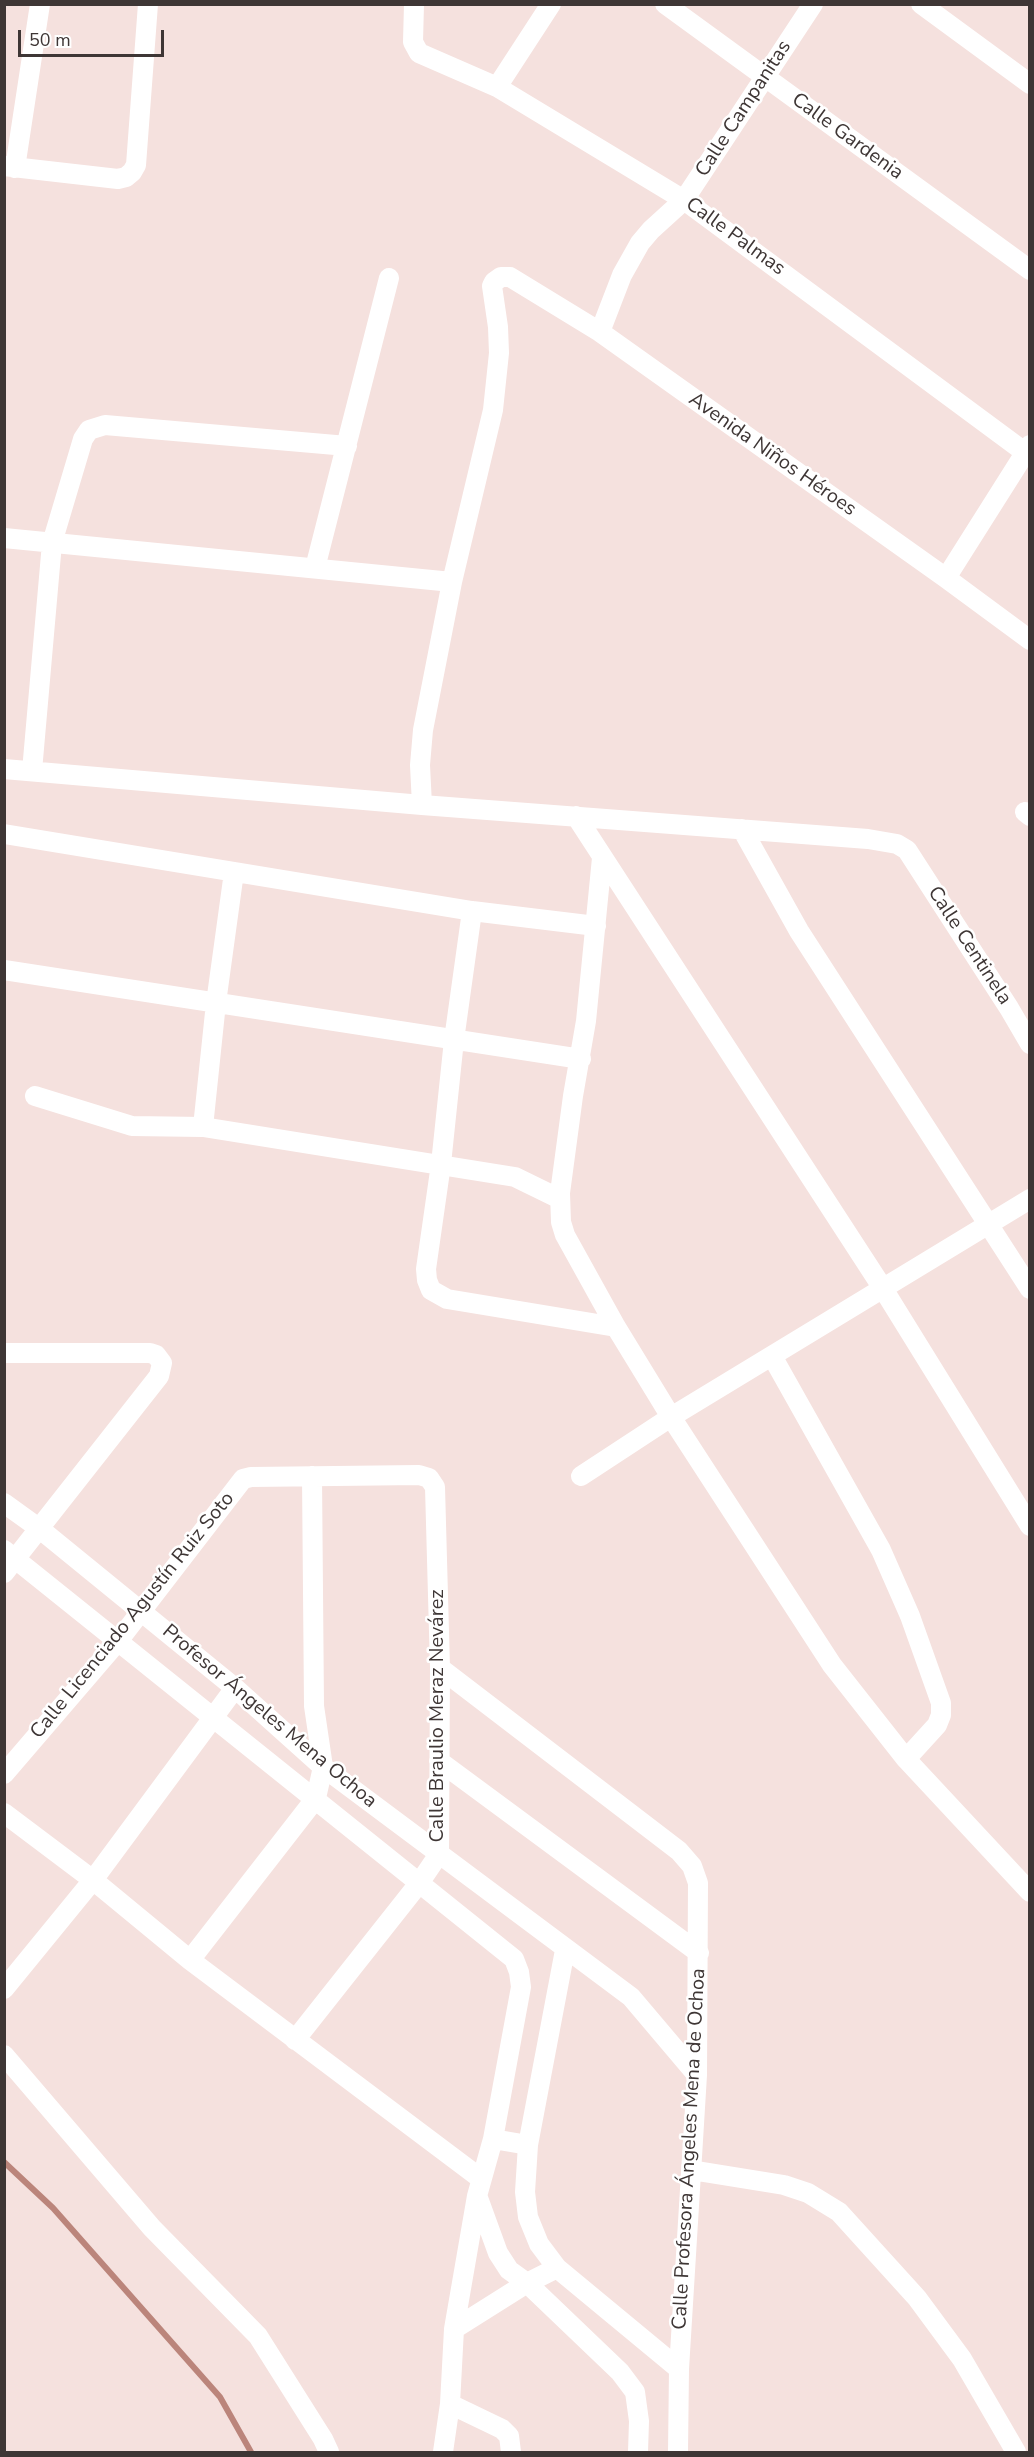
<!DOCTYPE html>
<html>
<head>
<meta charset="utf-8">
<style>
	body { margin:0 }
	#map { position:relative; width:1034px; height:2457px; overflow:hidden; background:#f5e1de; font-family:"Nunito Sans",sans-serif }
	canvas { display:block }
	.frame { position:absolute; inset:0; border:6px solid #3e3635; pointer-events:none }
	.scale { position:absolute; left:18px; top:30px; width:146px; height:27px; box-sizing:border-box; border:3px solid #3e3635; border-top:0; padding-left:8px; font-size:18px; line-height:21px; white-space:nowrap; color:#3e3635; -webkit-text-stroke:4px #fff; paint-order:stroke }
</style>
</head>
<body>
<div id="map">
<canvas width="1034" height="2457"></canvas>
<div class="frame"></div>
<div class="scale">50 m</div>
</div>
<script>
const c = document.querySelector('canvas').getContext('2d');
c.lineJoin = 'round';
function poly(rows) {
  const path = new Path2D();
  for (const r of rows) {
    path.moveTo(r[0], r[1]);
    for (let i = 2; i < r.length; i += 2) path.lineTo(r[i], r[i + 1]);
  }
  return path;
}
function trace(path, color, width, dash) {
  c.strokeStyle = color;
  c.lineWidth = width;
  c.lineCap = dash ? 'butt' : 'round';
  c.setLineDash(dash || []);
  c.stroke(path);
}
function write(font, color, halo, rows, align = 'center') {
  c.font = font + ' "Nunito Sans",sans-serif';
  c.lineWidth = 5;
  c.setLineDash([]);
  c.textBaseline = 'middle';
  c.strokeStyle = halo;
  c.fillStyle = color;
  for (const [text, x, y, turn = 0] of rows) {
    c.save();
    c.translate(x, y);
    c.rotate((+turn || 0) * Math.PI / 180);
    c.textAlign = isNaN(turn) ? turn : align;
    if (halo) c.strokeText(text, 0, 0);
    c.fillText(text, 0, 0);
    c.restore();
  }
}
const stream = poly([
	[4,2162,53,2208,220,2397,251,2452]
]);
const minor = poly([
	[414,4,413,42,419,53,497,87,684,200,1030,456],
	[665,4,1030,270],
	[921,4,1030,84],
	[497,87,551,4],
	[4,166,118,179,126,177,132,172,136,165,148,4],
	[15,168,40,4],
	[600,332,622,275,640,243,651,230,684,200,813,4],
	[4,538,452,582],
	[315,568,389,278],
	[946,578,1030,445],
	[4,769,422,805,868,839,897,844,907,850,1009,1008,1030,1044],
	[32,771,52,543,83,439,89,430,105,425,347,446],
	[422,805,420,765,423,730,452,582,493,410,499,353,498,327,492,286,494,282,501,277,510,277,600,332,946,578,1030,640],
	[1025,812,1030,816],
	[576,816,882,1287,1030,1526],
	[742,829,799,931,1030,1289],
	[4,834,472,911,596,926],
	[602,858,586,1021,573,1096,560,1193,561,1222,565,1235,616,1327,671,1417,832,1665,906,1759,1030,1892],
	[472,911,454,1040,441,1164,426,1269,427,1280,431,1290,447,1299,616,1327],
	[4,970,581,1059],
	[35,1096,132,1126,203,1127,515,1177,560,1199],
	[203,1127,216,1003,234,872],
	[4,1353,150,1353,156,1355,162,1363,159,1376,4,1573],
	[772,1356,881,1550,910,1616,941,1703,941,1715,937,1725,906,1759],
	[581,1476,671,1417,1030,1199],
	[4,1503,40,1529,235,1688,323,1767,631,1997,697,2075],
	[4,1550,514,1959,519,1972,521,1987,493,2139,477,2196,454,2329,450,2404,443,2452],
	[440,1668,679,1851,692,1866,698,1883,697,2075,679,2369,678,2452],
	[439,1761,699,1953],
	[4,1774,119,1640,243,1479,251,1477,419,1475,429,1478,435,1487,440,1668,439,1854,420,1882,295,2040],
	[4,1813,93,1880,190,1960,480,2178],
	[565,1950,528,2145,525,2192,528,2217,539,2244,557,2268,679,2369],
	[190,1960,316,1798,323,1767,314,1706,312,1476],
	[4,1989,93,1880,235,1688],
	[4,2055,152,2228,258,2336,323,2439,329,2452],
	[493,2139,528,2145],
	[691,2170,784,2185,808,2193,839,2212,917,2298,962,2359,1016,2452],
	[478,2198,498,2253,509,2270,527,2283,620,2372,635,2392,639,2421,638,2452],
	[454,2329,527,2283,557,2268],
	[450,2404,502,2429,509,2436,511,2452]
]);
const streetNames = [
	["Calle Campanitas",744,109,-57],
	["Calle Gardenia",847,137,36],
	["Calle Palmas",735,237,36],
	["Avenida Niños Héroes",772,455,35],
	["Calle Centinela",969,946,57],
	["Calle Licenciado Agustín Ruiz Soto",133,1616,-51],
	["Calle Braulio Meraz Nevárez",438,1716,-90],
	["Profesor Ángeles Mena Ochoa",269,1717,40],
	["Calle Profesora Ángeles Mena de Ochoa",690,2149,-87]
];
trace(stream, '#bb857b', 6);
trace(minor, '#fff', 20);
write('20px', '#3e3635', '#fff', streetNames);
</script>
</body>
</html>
